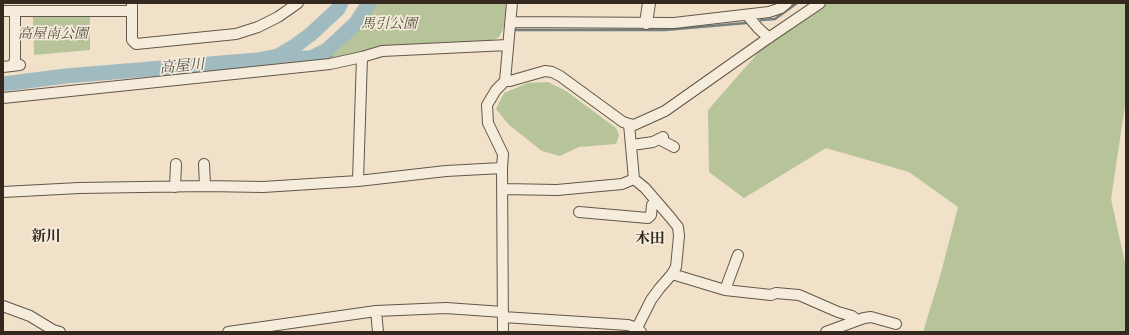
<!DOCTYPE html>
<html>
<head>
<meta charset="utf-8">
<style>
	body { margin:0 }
	#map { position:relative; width:1129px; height:335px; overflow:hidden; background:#f1e1c9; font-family:"IM FELL Great Primer",serif }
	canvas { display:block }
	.frame { position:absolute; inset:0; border:4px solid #34281f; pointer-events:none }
</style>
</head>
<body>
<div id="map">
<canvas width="1129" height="335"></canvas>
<div class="frame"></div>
</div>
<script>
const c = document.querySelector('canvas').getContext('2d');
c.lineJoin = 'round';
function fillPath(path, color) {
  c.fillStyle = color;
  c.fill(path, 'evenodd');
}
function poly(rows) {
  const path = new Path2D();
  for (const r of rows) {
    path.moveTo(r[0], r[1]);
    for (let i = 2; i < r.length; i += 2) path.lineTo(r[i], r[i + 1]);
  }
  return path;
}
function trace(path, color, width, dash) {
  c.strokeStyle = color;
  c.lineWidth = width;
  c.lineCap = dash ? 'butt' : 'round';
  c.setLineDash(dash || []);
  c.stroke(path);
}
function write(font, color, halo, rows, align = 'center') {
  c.font = font + ' "IM FELL Great Primer","Noto Serif JP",serif';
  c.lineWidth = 3.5;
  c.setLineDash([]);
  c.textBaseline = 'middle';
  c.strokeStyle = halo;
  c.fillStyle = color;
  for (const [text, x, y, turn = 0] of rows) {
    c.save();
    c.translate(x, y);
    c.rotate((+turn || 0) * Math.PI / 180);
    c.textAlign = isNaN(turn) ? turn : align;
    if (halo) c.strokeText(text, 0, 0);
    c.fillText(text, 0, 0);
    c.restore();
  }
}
const green = poly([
	[373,3,506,3,504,27,499,37,486,44,331,59,328,53,344,43,363,21],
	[829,3,1126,3,1126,99,1111,199,1126,267,1126,332,923,332,941,273,958,207,909,172,826,148,744,198,709,172,708,110,771,38],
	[90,15,90,50,34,55,33,16],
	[548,82,566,91,616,128,619,135,616,144,579,147,560,156,542,151,509,125,496,109,504,93,528,83]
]);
const stream = poly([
	[761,20,775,19,797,3],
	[515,30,665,30,746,23],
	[311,58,320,58,331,56]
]);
const river = poly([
	[278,56,302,58,311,58,327,50,356,23,369,3],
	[3,84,66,76,257,60,278,56,295,46,311,34,338,9,341,3]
]);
const minor = poly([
	[132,3,132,40,136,44,236,34,258,27,278,17,298,3],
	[3,11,132,11],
	[747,15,758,28,769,38],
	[511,22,674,23,769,12,781,8,787,3],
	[13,66,15,59,15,11],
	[3,67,20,65],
	[505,81,510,81,545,71,552,72,560,76,623,122,629,124,634,125,665,111,767,39,820,3],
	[3,98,330,64,362,57,382,51,508,45],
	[629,124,634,179,645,188,670,217,678,227,679,236,676,267,672,274,659,289,651,300,637,328],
	[659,139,674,147],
	[632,145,653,142,663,137],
	[204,164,205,186],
	[358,181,362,57],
	[175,187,176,164],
	[503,189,557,190,622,184,634,179],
	[3,192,79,188,205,186,263,187,358,181,446,171,502,168],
	[579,212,648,218,651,215,652,205,656,201],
	[672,274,725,290,771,295,776,293,799,295,838,312,852,316,857,320],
	[725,290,738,255],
	[3,306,30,316,53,330,60,332],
	[376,311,378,332],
	[503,317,628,325,637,328,641,332],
	[228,332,376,311,446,308,503,312],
	[503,332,502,168,503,154,488,123,487,105,496,90,505,81,512,3],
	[826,332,864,318,871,317,896,324]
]);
const tertiary = poly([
	[646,23,649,3]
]);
const parkNames = [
	["馬引公園",389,25],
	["高屋南公園",53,35]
];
const waterNames = [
	["高屋川",182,67,-5]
];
const neighbourhoodNames = [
	["新川",46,237],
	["木田",650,239]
];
fillPath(green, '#b7c398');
trace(stream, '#748080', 2.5);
trace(river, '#9fbbc0', 15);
trace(minor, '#63564a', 12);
trace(tertiary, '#63564a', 14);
trace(minor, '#f6ecdc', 10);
trace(tertiary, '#f6ecdc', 12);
write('italic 14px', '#554f3d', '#f6ecdc', parkNames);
write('italic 15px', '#54544f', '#f6ecdc', waterNames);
write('bold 15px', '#34281f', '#f6ecdc', neighbourhoodNames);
</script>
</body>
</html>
